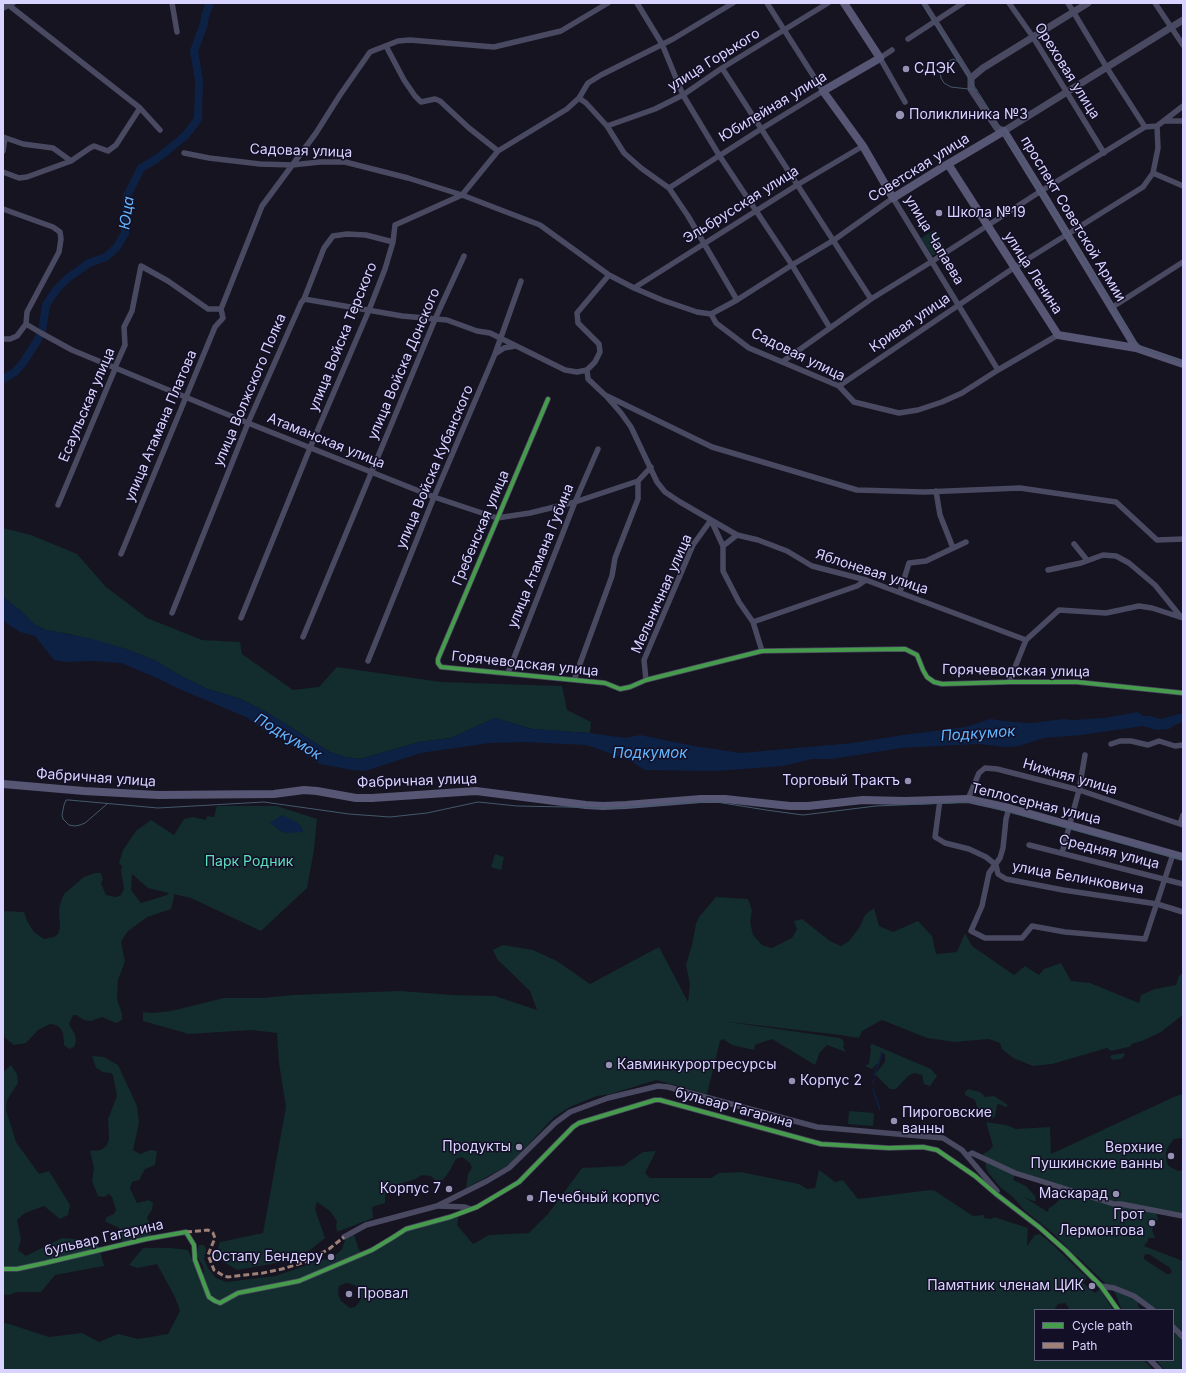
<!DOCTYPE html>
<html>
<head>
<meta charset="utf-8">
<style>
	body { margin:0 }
	#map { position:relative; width:1186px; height:1373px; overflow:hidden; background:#161421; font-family:Inter,sans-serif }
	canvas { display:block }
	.frame { position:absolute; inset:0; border:4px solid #d9d4ff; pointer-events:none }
	.legend { position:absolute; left:1034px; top:1309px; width:140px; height:52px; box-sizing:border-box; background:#130f26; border:1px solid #625e7d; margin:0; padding:5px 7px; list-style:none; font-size:12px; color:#d9d4ff }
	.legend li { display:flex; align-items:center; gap:8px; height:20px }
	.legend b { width:20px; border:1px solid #625e7d }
</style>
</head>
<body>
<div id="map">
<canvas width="1186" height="1373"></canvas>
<div class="frame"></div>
<ul class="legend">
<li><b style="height:5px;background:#469c4c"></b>Cycle path</li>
<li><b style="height:5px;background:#9e8076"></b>Path</li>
</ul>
</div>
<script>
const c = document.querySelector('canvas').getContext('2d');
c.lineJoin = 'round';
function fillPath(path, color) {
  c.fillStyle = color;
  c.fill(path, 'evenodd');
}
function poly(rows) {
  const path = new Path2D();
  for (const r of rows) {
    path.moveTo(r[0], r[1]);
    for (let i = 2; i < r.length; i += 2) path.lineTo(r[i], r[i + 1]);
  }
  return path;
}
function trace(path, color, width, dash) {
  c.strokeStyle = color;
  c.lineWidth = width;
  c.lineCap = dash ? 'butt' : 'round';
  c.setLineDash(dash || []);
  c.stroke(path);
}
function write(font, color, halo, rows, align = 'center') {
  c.font = font + ' Inter,sans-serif';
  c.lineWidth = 3;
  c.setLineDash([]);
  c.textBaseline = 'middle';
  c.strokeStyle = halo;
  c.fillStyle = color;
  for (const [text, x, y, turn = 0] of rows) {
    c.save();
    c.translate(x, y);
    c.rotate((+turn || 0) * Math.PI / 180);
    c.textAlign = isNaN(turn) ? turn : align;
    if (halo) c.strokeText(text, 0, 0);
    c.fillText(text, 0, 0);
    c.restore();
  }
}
const green = poly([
	[934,230,945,248,932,256,921,238],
	[3,528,31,535,77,554,106,587,147,618,202,640,240,642,242,654,293,690,319,687,337,667,441,682,562,686,567,710,591,722,590,733,532,729,495,718,451,738,419,742,360,759,345,757,330,752,270,714,241,699,208,689,183,677,156,661,126,649,69,634,46,630,35,625,21,611,3,597],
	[217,806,277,806,317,819,314,850,307,888,261,931,191,898,173,894,174,897,171,909,147,917,127,932,121,942,125,961,118,980,117,999,122,1014,122,1020,116,1023,102,1017,91,1021,84,1020,76,1015,73,1015,69,1024,75,1035,76,1041,74,1047,69,1049,64,1045,63,1033,60,1028,56,1025,50,1024,38,1030,26,1043,14,1045,5,1038,3,1030,3,911,24,912,27,921,34,932,44,939,54,937,58,934,60,928,59,909,62,898,65,893,84,877,95,873,101,873,103,880,101,883,106,895,116,897,121,895,124,889,121,870,122,866,119,863,123,850,136,831,151,820,174,835,184,819,193,817,206,820,207,816,214,817],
	[132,874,148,888,169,893,167,895,141,903,131,890],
	[495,854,504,857,501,870,491,867],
	[716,897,748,899,752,910,750,922,753,935,762,945,772,948,792,938,797,929,794,921,802,919,830,941,841,946,849,941,859,928,865,915,874,908,879,926,893,932,918,921,932,936,936,954,957,952,965,933,972,946,1014,975,1025,966,1039,975,1044,969,1061,963,1071,981,1090,983,1139,1003,1141,995,1155,989,1176,985,1179,976,1183,973,1183,1015,1180,1017,1161,1032,1142,1041,1131,1044,1131,1046,1128,1047,1111,1051,1107,1048,1052,1064,1033,1066,1013,1058,1002,1049,1000,1043,989,1039,954,1042,927,1038,882,1020,862,1031,859,1038,840,1035,722,1021,840,1038,843,1040,844,1044,843,1047,846,1052,827,1045,820,1052,815,1065,772,1039,755,1045,754,1050,732,1045,723,1039,720,1041,707,1094,656,1080,611,1094,597,1096,570,1107,554,1117,509,1165,466,1188,468,1174,472,1168,470,1163,462,1157,456,1159,449,1172,443,1180,435,1180,431,1176,422,1175,416,1179,385,1188,385,1203,372,1207,373,1218,337,1232,336,1225,337,1221,330,1211,317,1202,315,1209,325,1238,299,1259,237,1270,215,1257,220,1242,263,1233,286,1107,279,1063,277,1033,251,1030,189,1034,143,1021,143,1012,153,1013,171,1011,224,998,263,998,293,995,400,991,453,995,495,996,537,1010,530,991,497,959,493,950,503,945,533,950,557,961,590,984,659,947,688,1002,690,984,686,965,692,945,696,924,699,917],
	[872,1044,931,1069,937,1076,930,1086,924,1084,922,1075,914,1073,908,1076,896,1089,890,1089,875,1074,885,1062,885,1054,881,1053,879,1062,872,1069,865,1066,869,1064,871,1049,870,1046],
	[1125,1053,1124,1056,1121,1059,1113,1060,1110,1057,1112,1055],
	[92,1056,104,1057,118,1065,137,1106,139,1123,133,1150,140,1154,150,1150,157,1151,155,1165,145,1169,139,1180,132,1182,130,1189,137,1203,149,1200,153,1203,152,1210,147,1217,150,1225,151,1236,122,1242,119,1228,105,1221,107,1217,114,1214,116,1210,112,1197,109,1194,104,1197,98,1196,92,1181,94,1168,90,1151,101,1150,107,1145,109,1139,108,1119,117,1096,113,1075,111,1073,103,1072,96,1068],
	[11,1065,17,1074,18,1083,7,1100,6,1110,16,1142,39,1174,49,1171,70,1205,68,1215,60,1219,44,1206,25,1213,17,1220,21,1239,18,1250,26,1256,62,1238,91,1240,99,1247,104,1266,55,1275,41,1292,17,1292,8,1295,3,1294,3,1072],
	[968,1089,980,1092,985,1097,994,1096,1008,1105,1006,1107,999,1104,997,1105,995,1117,993,1118,981,1113,978,1111,975,1100,965,1095,965,1092],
	[1183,1094,1183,1138,1174,1139,1168,1147,1166,1153,1167,1164,1170,1167,1178,1171,1183,1170,1183,1215,1155,1209,1158,1219,1152,1230,1155,1238,1148,1238,1148,1241,1144,1246,1183,1261,1183,1370,1165,1370,1156,1360,1173,1360,1173,1310,1153,1310,1138,1301,1138,1306,1141,1310,1122,1310,1115,1293,1079,1258,1074,1255,1054,1234,1024,1210,1013,1197,1000,1187,987,1171,983,1154,990,1150,993,1146,986,1122,1006,1125,1016,1129,1050,1127,1051,1154,1176,1096],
	[1016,1171,1083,1197,1082,1199,1070,1195,1066,1199,1061,1198,1054,1205,1049,1208,1048,1212,1024,1197,1033,1201,1036,1201,1035,1196,1026,1186,1013,1180],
	[1146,1254,1149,1254,1170,1268,1172,1272,1170,1274,1167,1274,1144,1259,1144,1256],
	[849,1111,874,1113,873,1126,848,1124],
	[656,1151,645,1173,650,1178,711,1178,719,1173,741,1172,799,1184,807,1189,815,1188,819,1170,835,1182,843,1180,858,1199,930,1190,935,1191,973,1216,984,1215,984,1218,992,1219,994,1217,1028,1228,1027,1246,1035,1235,1040,1234,1053,1245,1087,1278,1083,1283,1095,1293,1100,1289,1113,1310,1070,1310,1065,1303,1058,1304,1054,1310,1035,1310,1035,1360,1144,1360,1153,1370,3,1370,3,1322,49,1337,82,1333,99,1342,118,1334,138,1339,168,1334,180,1311,175,1297,157,1264,137,1268,129,1265,143,1248,171,1248,188,1250,197,1269,202,1274,204,1273,203,1266,196,1255,199,1245,204,1245,206,1249,204,1259,208,1268,216,1278,226,1282,275,1276,302,1267,315,1261,328,1259,337,1254,342,1249,345,1240,354,1235,361,1255,405,1231,447,1215,459,1214,457,1225,473,1244,489,1235,529,1233,548,1214,582,1168,623,1166,643,1152],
	[346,1283,355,1285,358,1289,361,1297,360,1301,355,1307,350,1308,341,1301,338,1294,339,1286]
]);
const water = poly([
	[3,597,21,611,35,625,46,630,93,639,126,649,156,661,183,677,208,689,241,699,270,714,330,752,345,757,360,759,419,742,451,738,495,718,532,729,590,733,625,738,640,735,694,746,741,753,853,743,903,735,966,727,990,719,1013,722,1031,723,1064,719,1072,720,1104,718,1138,712,1143,716,1150,716,1161,719,1183,713,1183,722,1175,725,1169,729,1156,730,1143,726,1081,735,1044,738,1019,746,1007,747,978,744,901,748,851,756,832,759,812,759,783,766,716,771,645,770,627,759,586,745,524,742,490,743,421,753,365,771,352,770,320,764,272,733,267,732,246,717,177,688,157,678,121,663,91,661,66,662,54,660,35,636,20,632,9,625,3,620],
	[282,815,295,821,302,827,303,832,287,833,280,831,276,828,274,825,269,824]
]);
const stream = poly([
	[874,1075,879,1063,882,1051],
	[873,1083,874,1079],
	[873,1089,880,1110]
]);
const river = poly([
	[3,379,15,372,23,363,37,341,42,331,46,305,56,290,68,278,89,263,106,257,117,247,125,233,127,196,141,168,158,158,185,136,198,119,199,80,194,51,204,24,205,16,210,3]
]);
const minor = poly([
	[6,3,140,108,160,130],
	[172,3,177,32],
	[637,3,662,44,683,95,719,155,792,265,830,328],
	[924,3,971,78],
	[1009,3,1033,37,1104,153],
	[1068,3,1107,68,1145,127],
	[1155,3,1183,45],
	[3,8,13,3],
	[908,39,963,3],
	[386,46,404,80,415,96,421,102,435,99,440,101,469,128,498,151],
	[892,50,880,58,905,102],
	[722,68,871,299],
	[579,98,586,103,607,126,624,153,641,168,669,188,688,216,737,300],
	[1164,121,1183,121],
	[607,126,655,109,683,95,722,68,828,3],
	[3,137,23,144,53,148,71,161,90,148,94,146,108,151,116,145,140,108],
	[3,151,5,138],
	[184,153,209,158,260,164,292,165,320,162,345,162,408,178,462,195,540,225,609,275,634,288,662,300,697,312,711,314,716,323,749,348,839,386,854,402,899,413,918,410,942,402,962,393,998,370,1058,335],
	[3,172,19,178,27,177,71,161],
	[1153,173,1183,186],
	[669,188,761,129,823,91,767,3],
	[3,209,53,227,60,232,61,239,59,252,27,312,26,324],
	[609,275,577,313,578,323,599,344,600,352,595,362,587,370,588,379,605,395,712,447,857,490,924,492,1020,488,1116,502,1157,540,1183,539],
	[634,288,797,185,863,146],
	[304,299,402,316,447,320,477,331,490,333,565,370,577,372,587,370],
	[1111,308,1183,262],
	[711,314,737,300,792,265,834,240,893,198,998,370],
	[26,324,41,333,72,350,248,423,434,497,497,518,530,513,575,502,638,481,651,467],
	[3,339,10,339,17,336,26,324],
	[495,354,504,348,515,346],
	[782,362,871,299,931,262,1041,191,1145,127,1157,126,1183,106],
	[839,386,1015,267,1143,187,1153,173,1158,148,1157,126],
	[607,397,621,413,631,427,657,482,665,492,680,502,737,535,758,540,787,551,812,566,866,580,1026,640,1059,610,1106,613,1139,606,1152,608,1183,618],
	[548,399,438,659,438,663,441,667,605,683,620,689,630,687,646,680,762,651,905,649,917,655,923,670,927,677,934,682,942,684,1009,682,1077,682,1183,693],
	[936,491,940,515,953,548],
	[58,505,115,369,116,365,125,345,124,327,132,311,141,266,168,281,208,309,221,309],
	[737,535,723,546,723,571,739,602,753,622,762,651],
	[1074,544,1087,560],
	[121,554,215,327,223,318,221,309,262,206,316,133,340,95,370,52,398,41,410,40,494,47,561,31,608,3],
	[1048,570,1081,563,1103,555,1116,556,1129,563,1155,585,1181,617],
	[900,592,909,563,926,561,966,542],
	[172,613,248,423,301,303,304,299,324,248,333,236,347,234,366,235,393,242],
	[241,618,310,448,369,310,385,269,393,242,395,225,462,195,498,151,567,109,579,98,588,83,601,75,673,39,733,3],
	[753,622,857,586,866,580],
	[303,637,436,317,464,256],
	[368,661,434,497,495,354,521,281],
	[508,673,575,502,598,449],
	[574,680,612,576,615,558,638,499,638,481],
	[646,680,644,660,693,545,711,520,723,546],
	[1009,682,1026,640],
	[1111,744,1120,741,1131,741,1148,745,1159,741,1175,746,1183,745],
	[968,799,979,773,985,768,997,769,1079,790,1183,825],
	[940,800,935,837,945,843,969,849,986,857,996,865,998,874,1006,879,1063,890,1157,904,1183,912],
	[1009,808,1006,819,1003,848,1000,858,989,873,982,906,971,931,985,938,1022,938,1032,926,1065,932,1145,939,1173,854],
	[1180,824,1183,815],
	[1029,845,1183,884],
	[1062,853,1079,790,1085,755],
	[967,1156,972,1153,1015,1173,1114,1204],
	[1117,1204,1121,1204,1183,1216],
	[439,1206,465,1207,471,1209],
	[344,1237,366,1225,437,1206,487,1181,509,1168,555,1123,570,1112,608,1098,658,1086,668,1087,817,1127,943,1138,962,1150,997,1191],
	[3,1269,17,1269,45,1263,146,1239,186,1232,194,1245,195,1260,209,1297,215,1301,220,1303,238,1293,299,1281,372,1250,392,1238,406,1229,450,1217,477,1207,519,1182,573,1127,579,1123,612,1113,655,1100,660,1100,821,1144,889,1148,923,1147,937,1150,975,1176,996,1194,1039,1227,1065,1250,1101,1286,1118,1310],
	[1101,1286,1114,1288,1134,1296,1153,1310],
	[1173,1327,1183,1337],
	[1150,1360,1160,1370]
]);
const tertiary = poly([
	[1088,3,983,68,971,78,971,89,997,128,1004,131,1183,20]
]);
const secondary = poly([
	[844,3,880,58,823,91,863,146,893,198,943,167,1004,131,1041,191,1136,348],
	[948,164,1058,335,1136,348,1183,364],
	[3,784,84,791,158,795,274,794,304,790,317,791,356,798,372,798,476,791,586,805,603,806,626,805,701,799,725,799,790,806,808,806,863,800,905,801,968,799,1009,808,1183,857]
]);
const tram = poly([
	[922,3,1134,340,1144,349,1183,362],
	[961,63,953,59,947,62,940,72,941,78,944,83,951,87,977,90],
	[107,804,85,823,80,825,75,826,69,825,63,819,62,815,64,805,66,800,69,800,158,808,264,802,349,814,390,817,427,813,478,802,517,806,616,808,710,801,766,810,803,815,876,806,972,802,1183,860]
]);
const quiet = poly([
	[186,1232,208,1230,213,1233,215,1238,208,1255,214,1270,224,1276,228,1277,263,1273,282,1269,305,1262,329,1249,344,1237]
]);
const cycleway = poly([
	[548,399,438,659,438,663,441,667,605,683,620,689,630,687,646,680,762,651,905,649,917,655,923,670,927,677,934,682,942,684,1009,682,1077,682,1183,693],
	[3,1269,17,1269,45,1263,146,1239,186,1232,194,1245,195,1260,209,1297,215,1301,220,1303,238,1293,299,1281,372,1250,392,1238,406,1229,450,1217,477,1207,519,1182,573,1127,579,1123,612,1113,655,1100,660,1100,821,1144,889,1148,923,1147,937,1150,975,1176,996,1194,1039,1227,1065,1250,1101,1286,1118,1310]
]);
const markers = [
	[906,69,4,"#9591b1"],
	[900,115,5,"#9591b1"],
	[939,213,4,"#9591b1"],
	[908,781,4,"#9591b1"],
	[609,1065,4,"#9591b1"],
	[792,1081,4,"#9591b1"],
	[894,1121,4,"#9591b1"],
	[519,1147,4,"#9591b1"],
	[1171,1156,4,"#9591b1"],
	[449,1189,4,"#9591b1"],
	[1116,1194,4,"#9591b1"],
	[530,1198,4,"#9591b1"],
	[1152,1223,4,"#9591b1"],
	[331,1257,4,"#9591b1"],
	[1092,1286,4,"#9591b1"],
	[349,1294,4,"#9591b1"]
];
const streetNames = [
	["улица Горького",714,60,-32],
	["Ореховая улица",1067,71,58],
	["Юбилейная улица",773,107,-31],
	["Садовая улица",301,151,2],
	["Советская улица",919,168,-32],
	["Эльбрусская улица",741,205,-32],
	["проспект Советской Армии",1073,219,59],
	["улица Чапаева",934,240,59],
	["улица Ленина",1033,273,57],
	["Кривая улица",910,323,-34],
	["улица Войска Терского",343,337,-68],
	["Садовая улица",798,355,26],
	["улица Войска Донского",404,364,-67],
	["улица Волжского Полка",250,390,-67],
	["Есаульская улица",87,405,-67],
	["улица Атамана Платова",161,426,-67],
	["Атаманская улица",326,441,22],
	["улица Войска Кубанского",435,467,-67],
	["Гребенская улица",481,528,-67],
	["улица Атамана Губина",541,556,-68],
	["Яблоневая улица",872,572,18],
	["Мельничная улица",662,594,-66],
	["Горячеводская улица",525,664,6],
	["Горячеводская улица",1016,671,1],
	["Нижняя улица",1070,777,16],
	["Фабричная улица",96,778,4],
	["Фабричная улица",417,781,-2],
	["Теплосерная улица",1036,804,14],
	["Средняя улица",1109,852,14],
	["улица Белинковича",1078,878,10],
	["бульвар Гагарина",734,1108,15],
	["бульвар Гагарина",104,1238,-13]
];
const poiNames = [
	["СДЭК",914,69],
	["Поликлиника №3",909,115],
	["Школа №19",947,213],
	["Торговый Трактъ",900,781,"right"],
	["Кавминкурортресурсы",617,1065],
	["Корпус 2",800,1081],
	["Пироговские",902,1113],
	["ванны",902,1129],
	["Продукты",511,1147,"right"],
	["Верхние",1163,1148,"right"],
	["Пушкинские ванны",1163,1164,"right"],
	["Корпус 7",441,1189,"right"],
	["Маскарад",1108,1194,"right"],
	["Лечебный корпус",538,1198],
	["Грот",1144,1215,"right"],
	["Лермонтова",1144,1231,"right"],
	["Остапу Бендеру",323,1257,"right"],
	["Памятник членам ЦИК",1084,1286,"right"],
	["Провал",357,1294]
];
const parkNames = [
	["Парк Родник",249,862]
];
const waterNames = [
	["Юца",127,213,-82],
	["Подкумок",978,734,-4],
	["Подкумок",288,737,31],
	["Подкумок",650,753]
];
fillPath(green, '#132c2d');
fillPath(water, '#0d2144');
trace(stream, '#0d2144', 1.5);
trace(river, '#0d2144', 8);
trace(minor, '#4a4962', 5.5);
trace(tertiary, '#4a4962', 7);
trace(secondary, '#575674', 8);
trace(tram, '#43596b', 1);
trace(quiet, '#9e8076', 3, [6, 3]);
trace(cycleway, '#469c4c', 4);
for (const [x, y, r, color] of markers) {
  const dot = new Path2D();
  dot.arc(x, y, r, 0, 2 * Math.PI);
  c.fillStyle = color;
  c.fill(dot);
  trace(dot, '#130f26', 1.5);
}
write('14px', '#d9d4ff', '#130f26', streetNames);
write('14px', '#d9d4ff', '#130f26', poiNames, 'left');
write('14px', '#5fe0c0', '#130f26', parkNames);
write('italic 15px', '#62b6ff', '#130f26', waterNames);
</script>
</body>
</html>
